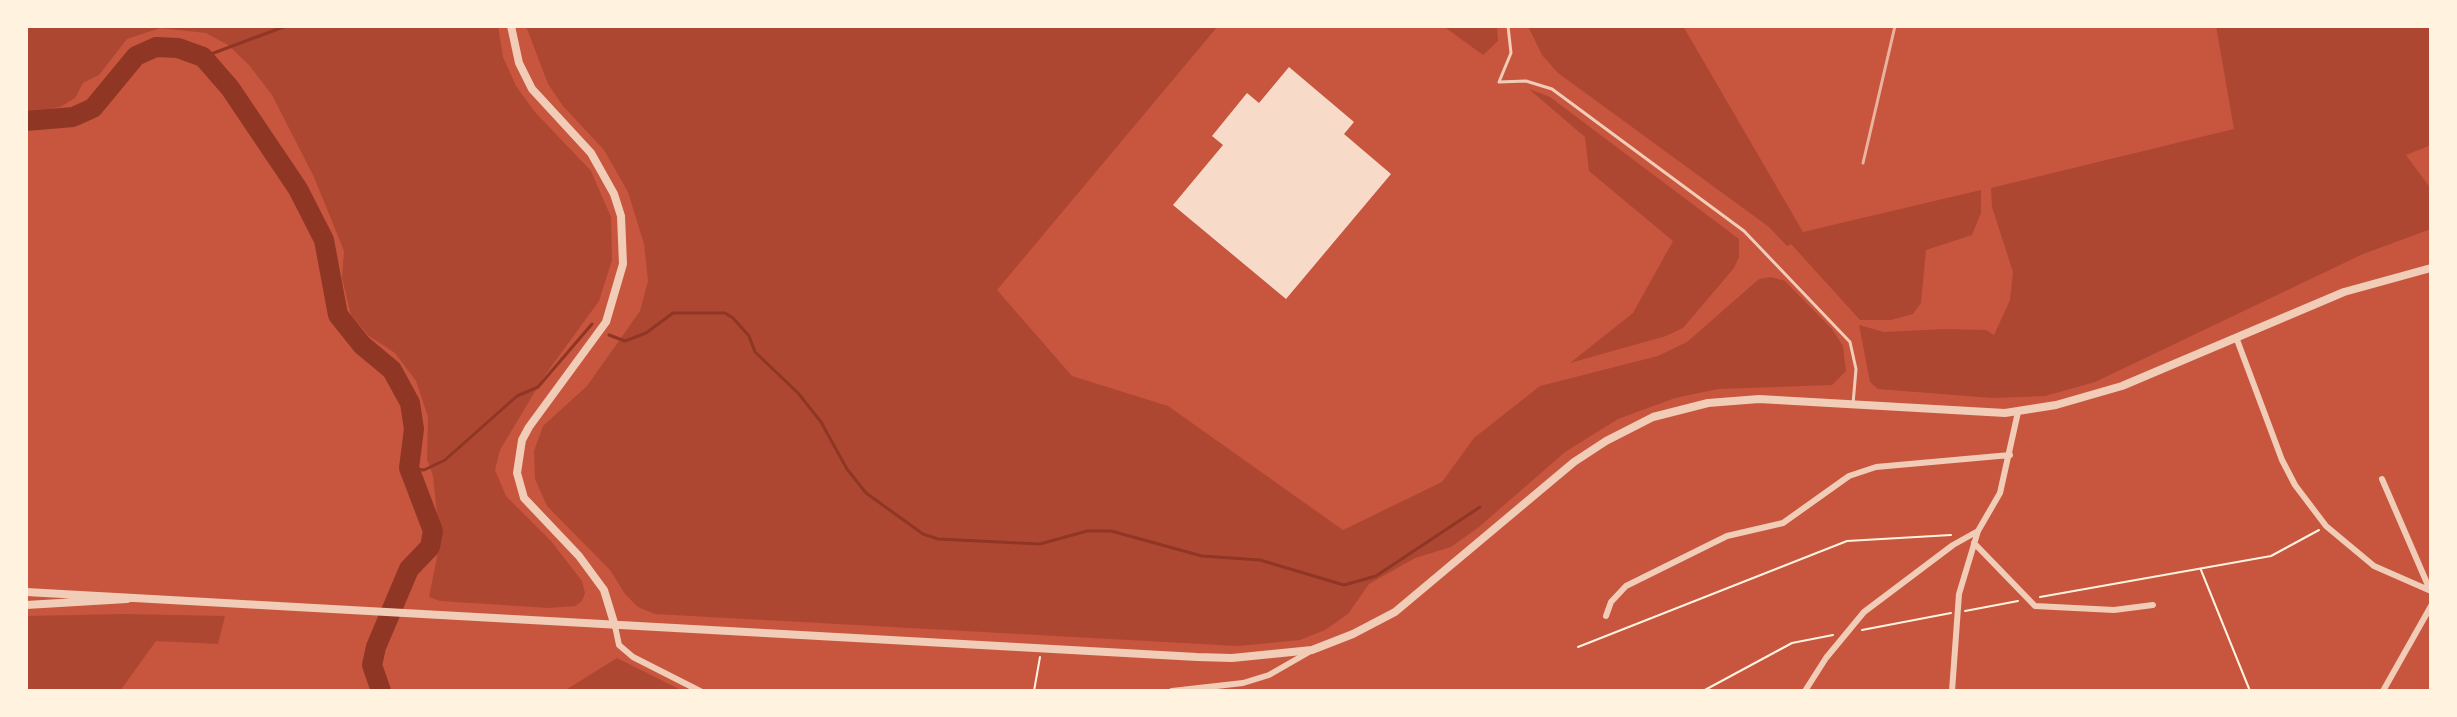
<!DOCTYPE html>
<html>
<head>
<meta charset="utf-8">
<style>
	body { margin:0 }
	#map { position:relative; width:2457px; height:717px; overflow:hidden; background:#c8553d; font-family:Literata,serif }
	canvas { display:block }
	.frame { position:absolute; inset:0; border:28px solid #fff3e0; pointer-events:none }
</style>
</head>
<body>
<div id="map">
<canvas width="2457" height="717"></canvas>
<div class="frame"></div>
</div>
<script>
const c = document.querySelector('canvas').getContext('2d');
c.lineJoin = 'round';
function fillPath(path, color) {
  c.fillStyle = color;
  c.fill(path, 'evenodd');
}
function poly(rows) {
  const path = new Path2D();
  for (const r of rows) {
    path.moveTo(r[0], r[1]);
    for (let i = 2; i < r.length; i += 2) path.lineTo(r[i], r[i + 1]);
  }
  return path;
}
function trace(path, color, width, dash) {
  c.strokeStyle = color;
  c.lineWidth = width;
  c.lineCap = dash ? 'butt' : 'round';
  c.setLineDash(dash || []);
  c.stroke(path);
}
const green = poly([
	[26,26,498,26,503,57,516,86,534,111,591,171,611,217,612,260,599,301,543,378,500,450,495,470,506,496,551,541,582,581,585,593,582,601,575,606,549,608,440,601,429,597,440,542,433,476,427,459,428,417,416,381,395,353,369,336,351,315,342,278,344,251,314,177,272,95,249,65,228,45,206,33,160,28,127,39,99,75,83,83,75,98,60,107,26,113],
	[526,26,1218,26,997,290,1072,376,1168,406,1343,530,1442,482,1474,438,1540,386,1658,356,1687,342,1759,279,1771,277,1785,281,1832,329,1843,346,1846,371,1832,385,1718,389,1675,398,1618,419,1565,452,1479,527,1451,547,1415,558,1369,584,1348,614,1325,630,1300,640,1238,646,655,614,638,607,625,594,610,570,547,506,535,479,534,451,543,426,587,386,640,311,648,281,644,244,628,192,604,150,563,106,548,84],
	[1443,26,1497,26,1498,41,1483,55],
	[1528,26,1683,26,1803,232,1981,190,1981,213,1972,235,1926,250,1921,303,1913,314,1891,320,1860,320,1791,244,1787,246,1769,227,1558,73,1542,55],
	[2216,26,2431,26,2431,145,2406,155,2431,189,2431,229,2363,254,2095,382,2045,396,1992,398,1878,389,1870,382,1859,325,1884,332,1945,329,1986,330,1994,335,2010,300,2013,272,1992,207,1991,188,2234,129],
	[1529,89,1550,97,1739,239,1739,257,1734,268,1683,328,1666,336,1570,363,1633,313,1673,241,1589,171,1585,137],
	[124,614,225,616,218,644,156,641,120,691,26,691,26,616],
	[617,658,683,691,564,691]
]);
const stream = poly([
	[203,57,286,26],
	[609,335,625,341,646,333,673,313,725,313,733,318,749,336,755,352,798,393,821,422,847,469,866,493,923,534,938,539,1040,544,1087,531,1111,531,1202,556,1260,560,1344,585,1376,576,1480,507],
	[409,468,424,470,445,460,517,396,538,387,592,324]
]);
const river = poly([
	[26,121,73,117,93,108,136,56,156,47,178,48,203,57,230,88,298,189,324,240,338,315,362,345,392,370,410,403,414,429,409,468,433,531,430,547,409,569,376,647,372,665,381,691]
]);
const building = poly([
	[1289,67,1354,122,1344,134,1391,174,1286,299,1173,205,1223,145,1212,136,1247,93,1259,103]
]);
const path = poly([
	[2201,570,2250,691],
	[2040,597,2271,556,2319,530],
	[1965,611,2018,601],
	[1862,630,1951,613],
	[1578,647,1847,541,1951,535],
	[1034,691,1040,657],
	[1703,691,1792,643,1833,635]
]);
const service = poly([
	[1508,26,1511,53,1499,82,1526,81,1552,89,1744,231,1850,342,1856,369,1853,404]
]);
const minor = poly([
	[2236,337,2282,460,2295,485,2326,526,2374,566,2431,591],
	[2382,479,2430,590],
	[1974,543,2035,606,2114,610,2153,605],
	[1606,616,1611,602,1626,586,1727,536,1783,523,1849,476,1876,467,2010,455],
	[615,626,619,645,633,657,700,691],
	[1172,691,1243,683,1269,675,1309,652],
	[1805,691,1826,658,1864,612,1953,545,1978,531],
	[1952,691,1959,594,1978,531,2000,493,2018,412],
	[2383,691,2431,606]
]);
const tertiary = poly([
	[511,26,519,63,532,89,591,153,614,194,621,216,623,264,606,322,529,427,522,440,517,473,524,498,579,556,604,590,615,626],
	[26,592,1197,657,1232,658,1312,650,1353,634,1395,612,1574,462,1606,441,1653,417,1708,403,1759,399,2005,413,2056,405,2122,386,2344,292,2431,268],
	[26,605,127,599]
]);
const rail = poly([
	[1863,163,1895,26]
]);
fillPath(green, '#ae4732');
trace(stream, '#8f3625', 3);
trace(river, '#8f3625', 20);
fillPath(building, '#f7dbc8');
trace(path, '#fff3e0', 2);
trace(service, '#f1ccb7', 3);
trace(minor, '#f1ccb7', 6);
trace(tertiary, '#f1ccb7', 8);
trace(rail, '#e9b49f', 3);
</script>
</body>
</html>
